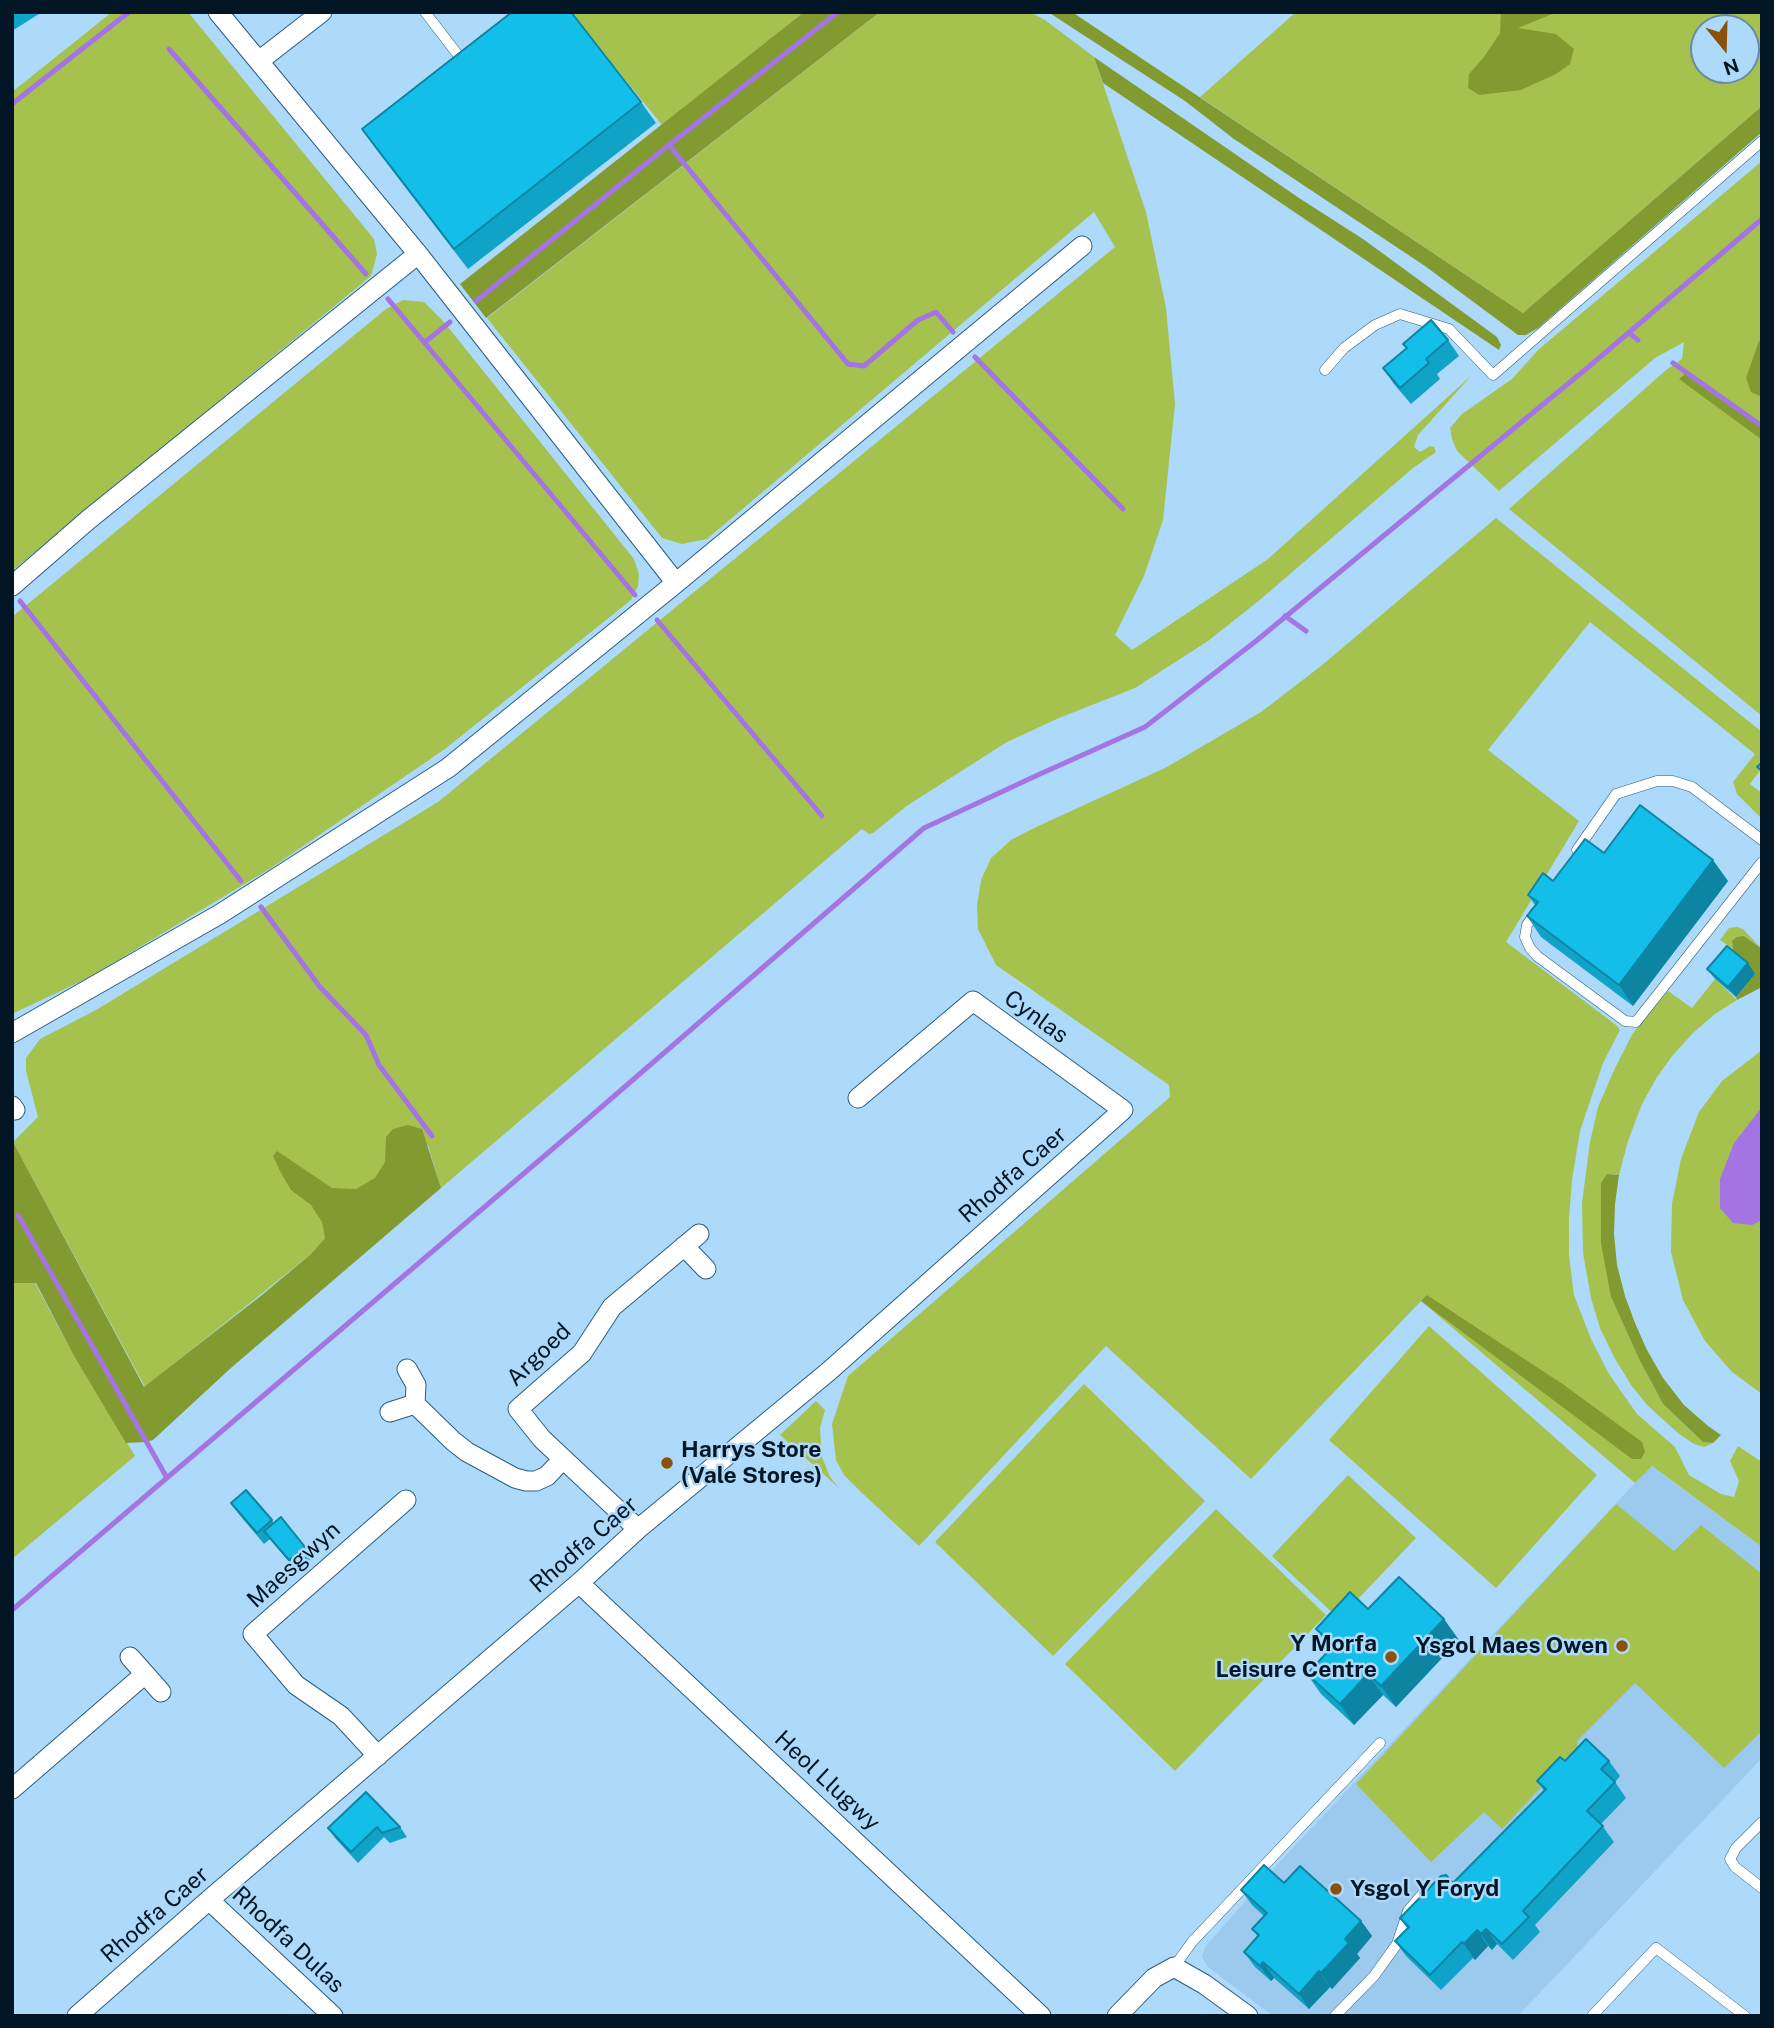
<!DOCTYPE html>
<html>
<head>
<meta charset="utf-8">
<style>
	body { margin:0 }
	#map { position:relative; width:1774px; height:2028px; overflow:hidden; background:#add9fa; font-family:"Public Sans",sans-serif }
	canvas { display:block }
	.frame { position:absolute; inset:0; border:14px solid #021625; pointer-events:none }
	.north { position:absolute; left:1690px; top:14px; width:70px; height:70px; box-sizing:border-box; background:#add9fa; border:2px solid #698ba5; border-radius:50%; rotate:161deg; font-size:19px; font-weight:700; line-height:28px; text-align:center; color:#021625 }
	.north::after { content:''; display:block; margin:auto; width:24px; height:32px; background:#8b500c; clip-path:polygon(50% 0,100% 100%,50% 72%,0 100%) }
</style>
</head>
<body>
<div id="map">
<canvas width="1774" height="2028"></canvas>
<div class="frame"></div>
<div class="north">N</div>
</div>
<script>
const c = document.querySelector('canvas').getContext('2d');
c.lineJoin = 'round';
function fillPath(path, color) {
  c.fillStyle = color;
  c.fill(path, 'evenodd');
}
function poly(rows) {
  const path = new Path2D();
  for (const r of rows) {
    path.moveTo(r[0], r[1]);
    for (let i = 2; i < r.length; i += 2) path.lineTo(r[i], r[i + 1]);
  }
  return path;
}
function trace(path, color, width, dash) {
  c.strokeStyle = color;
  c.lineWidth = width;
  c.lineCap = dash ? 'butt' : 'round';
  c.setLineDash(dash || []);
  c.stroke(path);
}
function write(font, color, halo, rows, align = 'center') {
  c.font = font + ' "Public Sans",sans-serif';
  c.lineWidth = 5;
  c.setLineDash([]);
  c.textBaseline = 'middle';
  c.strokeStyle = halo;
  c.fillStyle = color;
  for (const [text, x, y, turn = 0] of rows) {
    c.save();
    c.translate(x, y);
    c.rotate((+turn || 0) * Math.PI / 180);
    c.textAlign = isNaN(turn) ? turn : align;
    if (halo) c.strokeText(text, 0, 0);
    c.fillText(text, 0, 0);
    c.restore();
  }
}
const built = poly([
	[1651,1466,1762,1547,1762,1758,1518,2016,1273,2016,1208,1967,1202,1957,1205,1947,1276,1866]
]);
const green = poly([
	[112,12,188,12,374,239,377,254,371,276,12,571,12,92],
	[570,12,804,12,662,125],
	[880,12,1030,12,1045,20,1094,57,1146,212,1166,308,1175,404,1163,520,1144,576,1115,635,1132,650,1268,559,1471,376,1418,435,1414,447,1420,452,1430,446,1434,447,1436,452,1413,468,1261,599,1208,641,1135,688,1059,718,1007,742,908,805,873,833,869,834,862,829,441,1188,428,1145,325,1238,311,1254,145,1387,13,1142,38,1117,26,1071,26,1058,40,1039,96,1010,438,802,1115,247,1094,212,707,539,682,544,662,538,487,318],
	[1296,12,1762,12,1762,106,1523,313,1200,97],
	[1704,28,1746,28,1746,70,1704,70],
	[1762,161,1762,716,1509,509,1666,370,1682,359,1684,342,1655,358,1499,491,1457,451,1452,439,1450,428,1462,414,1512,379,1538,350],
	[403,300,424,302,444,322,634,559,639,574,638,586,631,600,445,749,271,868,90,977,12,1014,12,617,386,309],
	[1496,518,1762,732,1762,768,1750,784,1762,793,1762,819,1737,794,1733,782,1755,754,1590,622,1488,750,1579,821,1506,942,1616,1025,1620,1030,1603,1063,1580,1131,1572,1180,1569,1218,1569,1255,1574,1295,1591,1339,1609,1374,1637,1414,1675,1447,1689,1475,1721,1494,1734,1497,1739,1481,1730,1461,1738,1446,1762,1462,1762,1547,1652,1466,1635,1483,1421,1301,1251,1479,1106,1346,919,1546,861,1492,844,1475,836,1460,832,1424,848,1376,1170,1097,1169,1085,996,965,978,929,977,906,981,880,991,858,1011,840,1034,828,1165,768,1261,712,1321,666],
	[1737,927,1743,929,1762,949,1744,936,1732,941,1733,949,1720,940,1729,928],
	[1715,979,1737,1000,1715,1014,1694,1032,1673,1055,1657,1077,1642,1104,1628,1141,1619,1175,1607,1174,1611,1297,1639,1359,1663,1404,1703,1442,1713,1443,1704,1447,1694,1444,1678,1433,1648,1406,1631,1385,1614,1357,1600,1328,1591,1298,1583,1253,1582,1203,1590,1142,1598,1107,1615,1068,1633,1033,1668,991,1692,1008],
	[1762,1050,1762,1394,1732,1372,1705,1341,1683,1300,1671,1252,1672,1204,1681,1159,1699,1112,1722,1081],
	[12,1283,35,1283,74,1356,135,1456,12,1559],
	[1429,1326,1597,1475,1496,1588,1329,1440],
	[1084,1384,1205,1501,1053,1656,935,1542],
	[816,1401,825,1410,820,1428,822,1457,830,1477,840,1489,780,1435],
	[1348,1475,1416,1538,1339,1619,1272,1556],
	[1616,1504,1674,1551,1701,1525,1762,1574,1762,1731,1724,1768,1635,1683,1577,1741,1578,1748,1502,1829,1484,1812,1431,1862,1356,1784],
	[1216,1509,1326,1615,1175,1771,1065,1664]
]);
const forest = poly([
	[804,12,880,12,486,318,460,284],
	[1048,12,1072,12,1523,313,1762,106,1762,132,1538,328,1526,335,1518,335,1425,266,1234,139,1185,101],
	[1501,12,1557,12,1518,28,1556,34,1574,49,1570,64,1556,74,1521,90,1479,95,1468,88,1469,74,1484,57,1500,33],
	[1094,57,1299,198,1363,239,1497,337,1501,345,1499,350,1103,83],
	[1759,341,1762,341,1762,397,1751,392,1746,378],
	[1685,374,1762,428,1762,440,1679,379],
	[1744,936,1762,949,1762,987,1737,1000,1736,997,1755,974,1734,956,1732,941,1737,937],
	[408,1125,422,1129,441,1188,232,1367,153,1440,146,1442,126,1443,74,1356,36,1283,12,1283,12,1140,144,1387,262,1295,311,1254,325,1238,322,1222,311,1205,291,1190,281,1173,273,1156,277,1151,332,1188,356,1189,375,1178,385,1162,386,1137,393,1129],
	[1607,1174,1619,1175,1615,1204,1614,1234,1617,1265,1625,1296,1635,1323,1647,1350,1663,1378,1684,1405,1708,1426,1721,1435,1713,1443,1703,1442,1663,1404,1639,1359,1611,1297,1601,1243,1601,1183],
	[1427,1295,1564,1385,1642,1442,1645,1452,1641,1459,1632,1459,1421,1301]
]);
const water = poly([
	[1762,1107,1762,1220,1752,1225,1733,1223,1720,1208,1720,1179,1734,1143]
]);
const stream = poly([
	[169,49,366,274],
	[12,104,129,12],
	[669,145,848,364,864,366,918,320,936,312,953,332],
	[388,299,635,595],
	[476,301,669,145,838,12],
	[1629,333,1638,340],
	[425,342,450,322],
	[975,357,1123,509],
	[1673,363,1762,426],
	[20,601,241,881],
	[1285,616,1306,631],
	[657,620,822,816],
	[261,907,320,987,366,1035,379,1065,432,1136],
	[18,1215,167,1478],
	[12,1610,583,1123,924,828,1040,774,1145,727,1256,641,1592,364,1762,219]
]);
const lane = poly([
	[425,12,465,64],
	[1325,370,1344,348,1375,325,1400,314,1449,329,1493,375,1762,141],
	[1577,850,1616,794,1657,781,1673,781,1692,787,1762,840],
	[1536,912,1527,925,1525,937,1530,948,1537,956,1625,1021,1636,1022,1762,862],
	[1762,1822,1736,1848,1730,1859,1735,1867,1762,1888],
	[1174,1967,1192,1942,1380,1743],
	[1335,2016,1374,1976,1397,1944,1408,1911,1425,1891,1439,1888],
	[1592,2016,1656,1948,1745,2016]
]);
const street = poly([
	[218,12,418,254,676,583],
	[259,61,322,12],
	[12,586,88,520,418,254],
	[12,1033,220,914,448,768,676,583,1082,246],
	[12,1106,15,1110],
	[684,1246,706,1269],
	[407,1369,416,1385,415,1404,453,1441,467,1452,515,1478,526,1481,536,1481,547,1476,563,1459],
	[390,1412,415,1404],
	[638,1529,542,1439,518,1409,582,1353,612,1307,699,1234],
	[579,1583,1041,2016],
	[130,1657,161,1692],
	[378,1756,341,1716,296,1685,253,1634,406,1500],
	[12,1789,145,1674],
	[209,1900,333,2016],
	[77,2016,209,1900,579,1583,638,1529,828,1372,1123,1110,973,1001,858,1098],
	[1117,2016,1154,1978,1174,1967,1204,1984,1248,2016]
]);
const wall = poly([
	[12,12,42,12,12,31],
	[641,102,656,123,468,269,376,149,362,129],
	[1448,340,1459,356,1437,374,1440,379,1411,404,1394,384,1383,368],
	[1604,853,1728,881,1633,1006,1541,937,1527,916,1535,905,1528,895],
	[1707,969,1755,974,1736,997,1715,979],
	[246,1490,274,1523,305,1547,313,1557,297,1571,270,1539,264,1544,238,1513,231,1503],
	[1368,1609,1459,1640,1396,1707,1383,1695,1354,1725,1321,1694,1307,1674,1330,1649,1316,1629],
	[1565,1761,1609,1761,1620,1776,1615,1782,1626,1798,1601,1824,1614,1842,1535,1925,1540,1932,1513,1960,1497,1944,1492,1950,1488,1946,1475,1960,1473,1958,1441,1990,1406,1956,1395,1941,1407,1928,1400,1918,1453,1883,1544,1791,1537,1781],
	[400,1827,407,1837,390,1843,384,1837,358,1863,335,1838,328,1828],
	[1284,1883,1361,1921,1372,1936,1357,1954,1360,1958,1332,1989,1330,1987,1309,2009,1274,1978,1271,1981,1255,1967,1244,1952,1258,1937,1252,1929,1264,1916,1252,1905,1241,1890]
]);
const shadedWall = poly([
	[1713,860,1728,881,1633,1006,1619,985],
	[1748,963,1755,974,1736,997,1728,987],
	[1444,1619,1459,1640,1396,1707,1381,1686],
	[1368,1674,1383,1695,1354,1725,1340,1704],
	[1361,1921,1372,1936,1357,1954,1360,1958,1332,1989,1321,1973,1345,1939],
	[1486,1929,1497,1944,1492,1950,1481,1934],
	[1477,1930,1488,1946,1475,1960,1464,1944],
	[1263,1962,1274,1978,1271,1981,1260,1966],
	[1319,1971,1330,1987,1309,2009,1299,1994]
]);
const building = poly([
	[512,12,571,12,641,102,454,249,362,129,512,12],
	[1431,320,1448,340,1426,359,1429,363,1400,388,1383,368,1407,348,1403,344,1431,320],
	[1762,762,1762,771,1757,767,1762,762],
	[1640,805,1713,860,1619,985,1527,916,1538,902,1528,895,1543,873,1553,881,1585,839,1604,853,1640,805],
	[1727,946,1748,963,1728,987,1707,969,1727,946],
	[246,1490,272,1520,257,1533,231,1503,246,1490],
	[281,1517,305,1547,289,1560,264,1531,281,1517],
	[1399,1577,1444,1619,1381,1686,1368,1674,1340,1704,1307,1674,1334,1645,1316,1629,1350,1592,1368,1609,1399,1577],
	[1586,1739,1609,1761,1601,1769,1615,1782,1587,1811,1603,1826,1523,1911,1529,1917,1502,1944,1486,1929,1481,1934,1477,1930,1464,1944,1462,1942,1430,1975,1395,1941,1409,1927,1400,1918,1441,1876,1446,1875,1453,1883,1546,1789,1537,1781,1560,1757,1565,1761,1586,1739],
	[366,1792,400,1827,382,1833,377,1827,351,1852,328,1828,366,1792],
	[1264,1865,1284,1883,1300,1866,1361,1921,1345,1939,1349,1943,1321,1973,1319,1971,1299,1994,1263,1962,1260,1966,1244,1952,1259,1935,1252,1929,1267,1913,1241,1890,1264,1865]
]);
const markers = [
	[667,1463,7,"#8b500c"],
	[1622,1646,7,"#8b500c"],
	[1391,1657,7,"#8b500c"],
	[1336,1889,7,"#8b500c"]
];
const streetNames = [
	["Cynlas",1036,1017,36],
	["Rhodfa Caer",1013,1175,-41],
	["Argoed",539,1355,-44],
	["Rhodfa Caer",584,1545,-41],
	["Maesgwyn",294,1565,-42],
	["Heol Llugwy",827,1781,43],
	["Rhodfa Caer",155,1915,-41],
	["Rhodfa Dulas",288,1940,43]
];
const poiNames = [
	["Harrys Store",681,1450],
	["(Vale Stores)",681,1476],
	["Y Morfa",1377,1644,"right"],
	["Leisure Centre",1377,1670,"right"],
	["Ysgol Maes Owen",1608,1646,"right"],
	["Ysgol Y Foryd",1350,1889]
];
fillPath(built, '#9bcaee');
fillPath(green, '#a6c24e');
fillPath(forest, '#829b30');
fillPath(water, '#a474e5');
trace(stream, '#a474e5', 5);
trace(lane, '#2a5e82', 11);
trace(street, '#2a5e82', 21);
trace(lane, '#fff', 10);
trace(street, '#fff', 19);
fillPath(wall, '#10a3c8');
fillPath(shadedWall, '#0d85a2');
fillPath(building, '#13bee8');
trace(building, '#0d85a2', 2);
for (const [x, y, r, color] of markers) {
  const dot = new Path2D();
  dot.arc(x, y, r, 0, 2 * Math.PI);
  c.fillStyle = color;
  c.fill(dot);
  trace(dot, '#add9fa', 2.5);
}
write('23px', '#021625', '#add9fa', streetNames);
write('bold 23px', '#021625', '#add9fa', poiNames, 'left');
</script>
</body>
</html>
